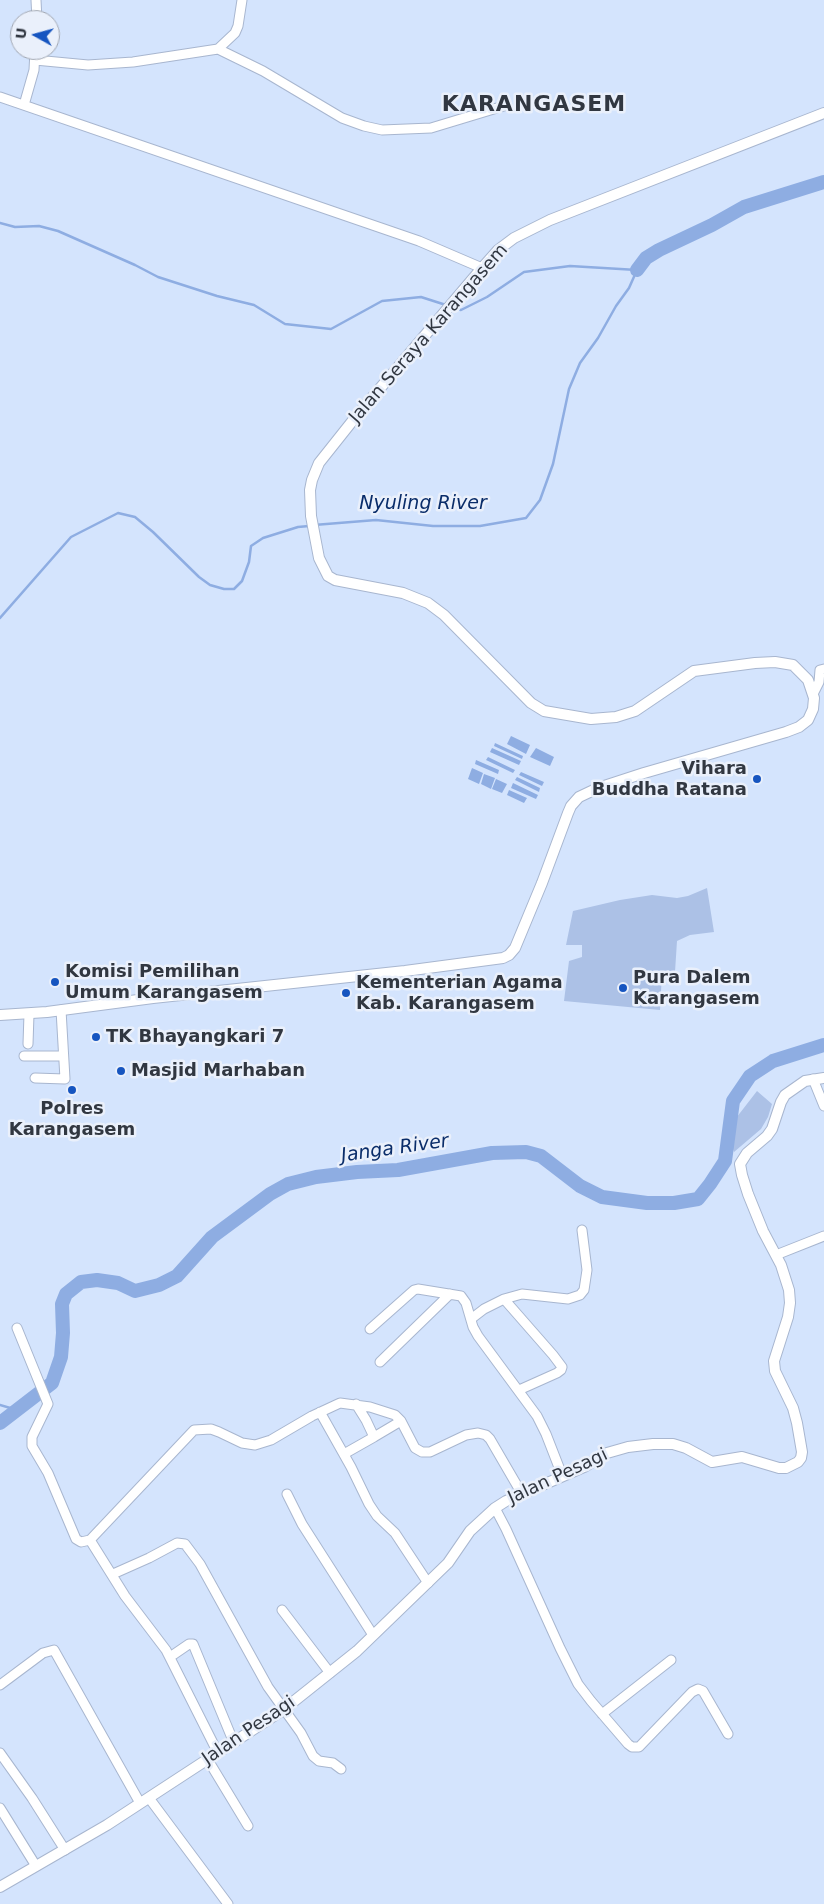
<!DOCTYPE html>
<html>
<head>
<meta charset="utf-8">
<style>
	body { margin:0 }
	#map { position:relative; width:824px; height:1904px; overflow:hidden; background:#d4e4fd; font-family:"DejaVu Sans",sans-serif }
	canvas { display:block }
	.north { position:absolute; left:10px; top:10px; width:50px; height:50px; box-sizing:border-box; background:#eaf0fb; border:1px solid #a0a6b1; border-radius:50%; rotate:277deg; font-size:14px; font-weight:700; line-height:20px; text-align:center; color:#313741 }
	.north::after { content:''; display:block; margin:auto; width:18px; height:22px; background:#1655c0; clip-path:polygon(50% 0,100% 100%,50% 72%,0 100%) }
</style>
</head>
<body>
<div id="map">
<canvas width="824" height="1904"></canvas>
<div class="north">U</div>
</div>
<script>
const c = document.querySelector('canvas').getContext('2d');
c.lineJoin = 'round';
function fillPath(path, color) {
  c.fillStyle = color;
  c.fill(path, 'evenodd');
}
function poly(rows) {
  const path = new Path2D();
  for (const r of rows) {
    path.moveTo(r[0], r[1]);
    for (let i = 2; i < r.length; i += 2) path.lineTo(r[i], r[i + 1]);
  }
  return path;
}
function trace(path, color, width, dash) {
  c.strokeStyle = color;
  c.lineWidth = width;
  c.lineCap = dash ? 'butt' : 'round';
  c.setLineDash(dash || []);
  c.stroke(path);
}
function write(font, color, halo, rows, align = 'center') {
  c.font = font + ' "DejaVu Sans",sans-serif';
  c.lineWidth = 5;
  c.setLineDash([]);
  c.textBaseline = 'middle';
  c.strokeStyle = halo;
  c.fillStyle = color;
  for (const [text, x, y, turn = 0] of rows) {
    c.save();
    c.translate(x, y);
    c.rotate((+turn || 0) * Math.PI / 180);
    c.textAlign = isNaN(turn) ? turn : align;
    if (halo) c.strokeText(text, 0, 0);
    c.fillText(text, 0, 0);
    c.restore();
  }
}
const green = poly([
	[707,888,714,932,690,935,677,941,675,972,662,973,660,1010,564,1001,569,961,582,957,582,945,566,945,573,911,620,900,652,895,677,898,688,896],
	[757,1091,772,1104,768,1117,761,1129,734,1152,730,1141,733,1122]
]);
const water = poly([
	[511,736,530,745,526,754,507,744],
	[495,743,523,756,522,759,494,746],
	[492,748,521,761,519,765,490,752],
	[536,748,554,757,550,766,530,757],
	[488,757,515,770,513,773,486,760],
	[476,760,499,770,498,774,475,764],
	[472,768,483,773,479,784,468,779],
	[521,772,544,782,542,786,519,775],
	[484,774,495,778,491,789,481,784],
	[517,777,540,788,539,792,515,780],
	[496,779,507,784,502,793,492,789],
	[513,783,538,795,536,799,511,788],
	[509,790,527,798,524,803,507,795]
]);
const stream = poly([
	[0,223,15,227,39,226,58,231,135,265,158,277,217,296,254,305,285,324,331,329,382,301,421,297,446,305],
	[314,525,376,520,433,526,480,526,526,518,540,500,553,464,569,389,580,363,598,338,616,306,629,288,637,270,570,266,524,272,487,297,461,310,454,307],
	[0,618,71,537,118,513,135,517,153,532,199,577,210,585,224,589,234,589,242,581,249,562,251,546,263,538,298,527,309,526],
	[0,1405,17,1410]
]);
const river = poly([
	[637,270,646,258,659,250,712,225,744,207,824,182],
	[0,1423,52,1383,61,1357,63,1333,62,1304,66,1294,81,1282,97,1280,118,1283,135,1291,159,1285,177,1276,212,1237,270,1194,288,1184,316,1177,357,1172,398,1170,492,1153,526,1152,541,1156,580,1186,602,1197,647,1203,674,1203,698,1199,710,1184,725,1161,733,1101,750,1076,773,1061,824,1045]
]);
const minor = poly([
	[36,0,37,20],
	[218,49,235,33,238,26,242,0],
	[35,60,88,65,133,62,218,49,263,71,342,118,364,126,382,130,431,128,507,105],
	[0,97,419,241,482,268],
	[24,105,34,70,35,50],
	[814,692,819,682,820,670,824,669],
	[28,1044,29,1014],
	[24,1056,63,1056],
	[35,1078,65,1079,61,1010],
	[813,1079,824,1106],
	[776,1255,824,1236],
	[471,1319,484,1309,504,1299],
	[17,1328,48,1404,32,1437,32,1446,48,1473,76,1539,81,1542,90,1540,125,1596,166,1650,218,1753],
	[370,1329,414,1290,418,1289,461,1296,466,1303,473,1327,478,1336,537,1416,546,1434,562,1475],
	[380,1362,450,1294],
	[519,1390,557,1373,561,1370,562,1367,553,1355,504,1299,522,1294,568,1299,580,1295,584,1290,587,1270,582,1230],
	[356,1404,366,1420,374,1437,401,1421],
	[320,1412,351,1467,369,1504,377,1516,395,1533,428,1583],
	[344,1454,374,1437],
	[287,1494,302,1524,373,1635],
	[495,1508,506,1529,560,1648,578,1684,591,1701,628,1744,632,1747,639,1747,692,1692,698,1689,703,1691,728,1734],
	[90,1540,194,1430,211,1429,219,1432,242,1443,255,1445,271,1440,312,1416,340,1403,370,1407,395,1415,401,1421,415,1448,422,1452,430,1452,466,1435,478,1433,486,1435,490,1439,522,1494],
	[113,1574,149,1558,177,1543,185,1544,200,1564,268,1687,301,1733,313,1756,319,1761,333,1763,341,1769],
	[282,1610,330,1673],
	[170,1657,189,1644,193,1644,234,1743],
	[0,1685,43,1653,54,1650,140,1803],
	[602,1714,671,1660],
	[0,1753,32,1798,65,1850],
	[208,1760,248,1826],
	[149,1798,228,1904],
	[0,1808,36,1866]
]);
const tertiary = poly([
	[0,1015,47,1012,153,998,405,971,503,958,509,955,515,948,542,883,568,813,571,806,579,797,598,788,644,773,786,732,799,727,808,720,813,709,814,698,808,680,793,665,775,662,755,663,694,671,635,711,616,717,591,719,544,711,531,703,444,615,428,603,403,593,335,580,328,576,319,558,311,516,310,490,312,480,319,463,354,419,482,268,498,250,514,238,550,220,824,113],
	[0,1887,107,1825,283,1710,357,1651,448,1563,470,1531,495,1508,506,1501,584,1467,607,1453,628,1447,653,1444,673,1444,686,1448,712,1462,742,1457,779,1468,786,1468,798,1462,801,1458,802,1452,797,1423,793,1408,775,1371,774,1361,788,1317,790,1303,789,1290,781,1265,763,1231,748,1194,742,1175,740,1164,747,1153,767,1136,772,1129,781,1102,785,1095,805,1081,824,1078]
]);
const markers = [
	[757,779,5,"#1655c0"],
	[55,982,5,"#1655c0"],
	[623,988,5,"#1655c0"],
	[346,993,5,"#1655c0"],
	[96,1037,5,"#1655c0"],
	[121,1071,5,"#1655c0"],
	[72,1090,5,"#1655c0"]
];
const streetNames = [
	["Jalan Seraya Karangasem",429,334,-49],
	["Jalan Pesagi",558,1477,-25],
	["Jalan Pesagi",249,1731,-34]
];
const poiNames = [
	["Vihara",747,769,"right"],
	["Buddha Ratana",747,790,"right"],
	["Komisi Pemilihan",65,972],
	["Umum Karangasem",65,993],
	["Pura Dalem",633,978],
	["Karangasem",633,999],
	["Kementerian Agama",356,983],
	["Kab. Karangasem",356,1004],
	["TK Bhayangkari 7",106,1037],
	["Masjid Marhaban",131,1071],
	["Polres",72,1109,"center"],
	["Karangasem",72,1130,"center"]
];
const waterNames = [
	["Nyuling River",423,504],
	["Janga River",395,1149,-8]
];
const districtNames = [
	["KARANGASEM",534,105]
];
fillPath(green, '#acc1e6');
fillPath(water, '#8eade2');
trace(stream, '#8eade2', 2.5);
trace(river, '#8eade2', 14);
trace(minor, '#a8b6cf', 11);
trace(tertiary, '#a8b6cf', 12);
trace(minor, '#fff', 9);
trace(tertiary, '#fff', 10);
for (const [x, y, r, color] of markers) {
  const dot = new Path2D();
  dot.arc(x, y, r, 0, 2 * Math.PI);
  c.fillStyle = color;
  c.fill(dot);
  trace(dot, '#eaf0fb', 2);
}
write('18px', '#313741', '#eaf0fb', streetNames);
write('bold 18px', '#313741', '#eaf0fb', poiNames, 'left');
write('italic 19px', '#0a2d6a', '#eaf0fb', waterNames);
c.letterSpacing = '1px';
write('bold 22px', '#313741', '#eaf0fb', districtNames);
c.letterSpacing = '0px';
</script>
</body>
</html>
